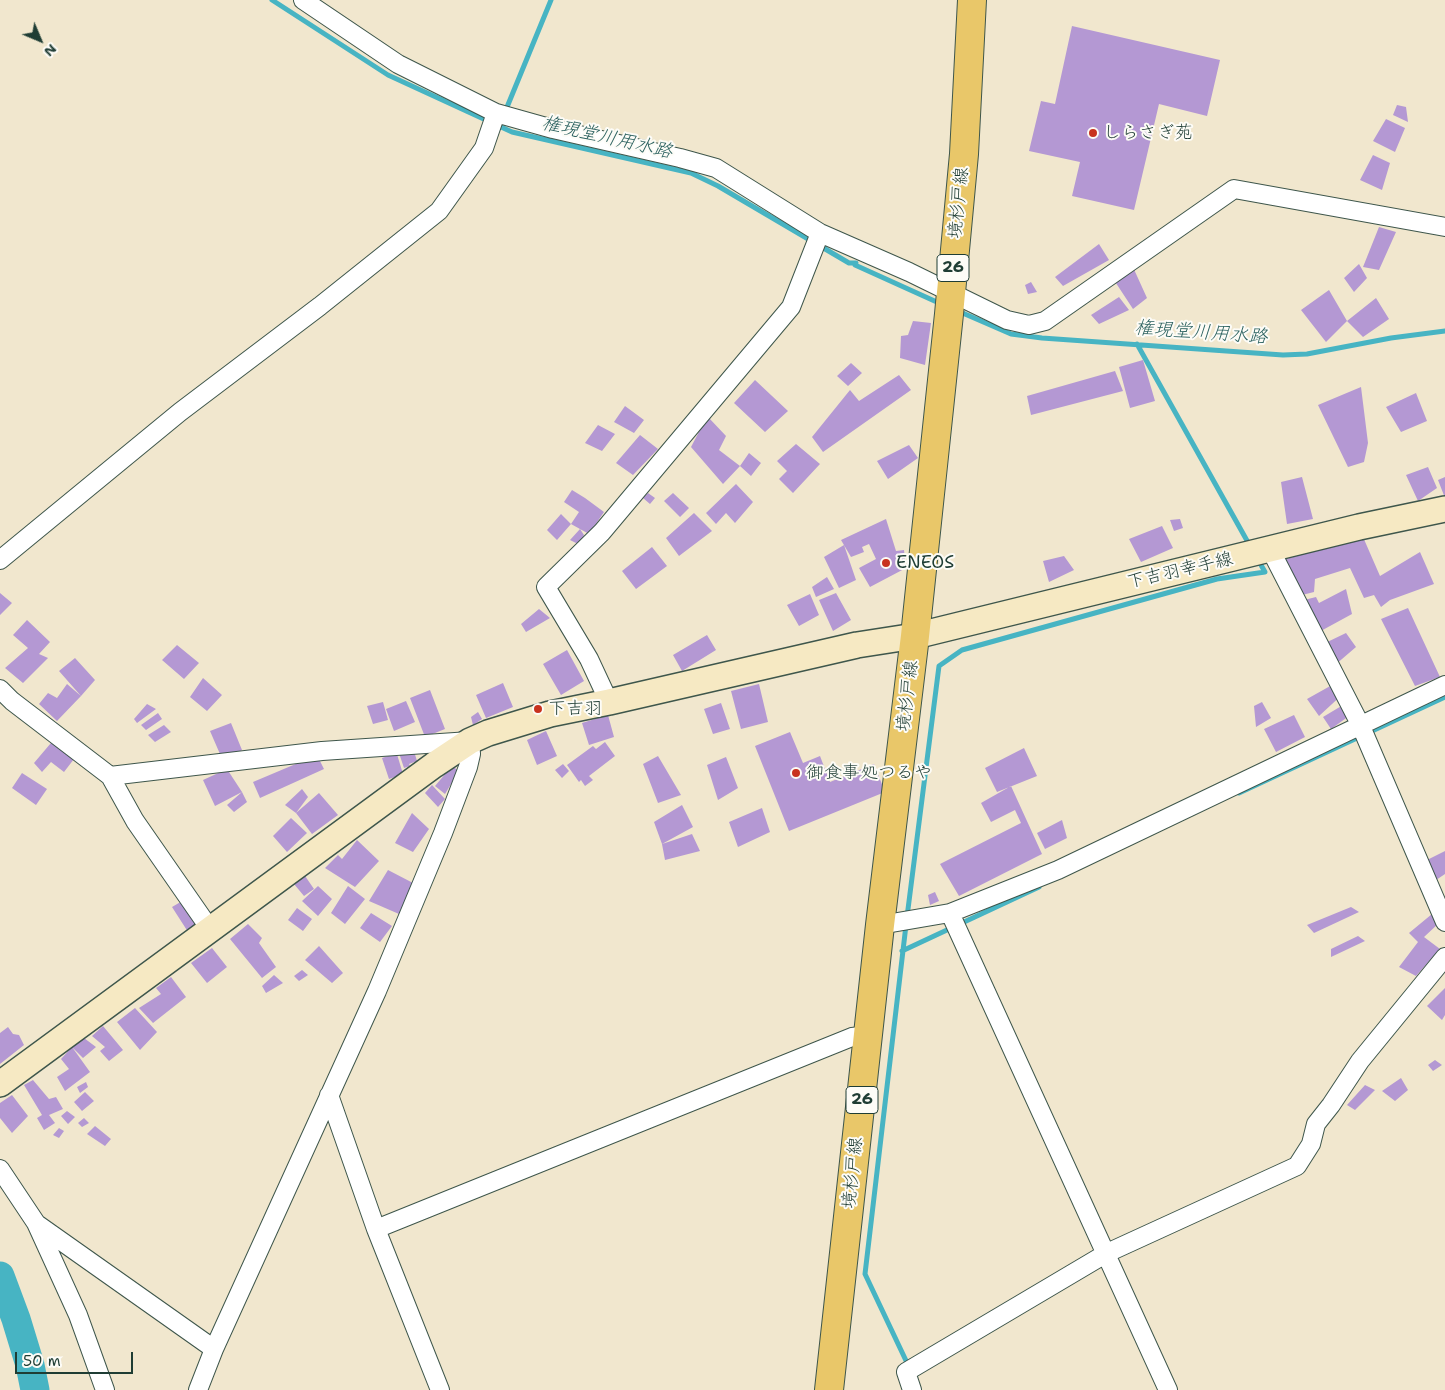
<!DOCTYPE html>
<html>
<head>
<meta charset="utf-8">
<style>
	body { margin:0 }
	#map { position:relative; width:1445px; height:1390px; overflow:hidden; background:#f1e7ce; font-family:"Shantell Sans",sans-serif }
	canvas { display:block }
	.north { position:absolute; left:15px; top:15px; width:50px; height:50px; -webkit-text-stroke:4px #fdfcf7; paint-order:stroke; rotate:135deg; font-size:14px; font-weight:700; line-height:20px; text-align:center; color:#1f3d34 }
	.north::after { content:''; display:block; margin:auto; width:18px; height:22px; background:#1f3d34; clip-path:polygon(50% 0,100% 100%,50% 72%,0 100%) }
	.scale { position:absolute; left:15px; top:1352px; width:118px; height:22px; box-sizing:border-box; border:2px solid #1f3d34; border-top:0; padding-left:6px; font-size:15px; line-height:18px; white-space:nowrap; color:#1f3d34; -webkit-text-stroke:4px #fdfcf7; paint-order:stroke }
</style>
</head>
<body>
<div id="map">
<canvas width="1445" height="1390"></canvas>
<div class="north">N</div>
<div class="scale">50 m</div>
</div>
<script>
const c = document.querySelector('canvas').getContext('2d');
c.lineJoin = 'round';
function poly(rows) {
  const path = new Path2D();
  for (const r of rows) {
    path.moveTo(r[0], r[1]);
    for (let i = 2; i < r.length; i += 2) path.lineTo(r[i], r[i + 1]);
  }
  return path;
}
function trace(path, color, width, dash) {
  c.strokeStyle = color;
  c.lineWidth = width;
  c.lineCap = dash ? 'butt' : 'round';
  c.setLineDash(dash || []);
  c.stroke(path);
}
function fillPath(path, color) {
  c.fillStyle = color;
  c.fill(path, 'evenodd');
}
function write(font, color, halo, rows, align = 'center') {
  c.font = font + ' "Shantell Sans","Klee One",sans-serif';
  c.lineWidth = 4;
  c.setLineDash([]);
  c.textBaseline = 'middle';
  c.strokeStyle = halo;
  c.fillStyle = color;
  for (const [text, x, y, turn = 0] of rows) {
    c.save();
    c.translate(x, y);
    c.rotate((+turn || 0) * Math.PI / 180);
    c.textAlign = isNaN(turn) ? turn : align;
    if (halo) c.strokeText(text, 0, 0);
    c.fillText(text, 0, 0);
    c.restore();
  }
}
const stream = poly([
	[272,0,388,75,512,132,691,173,718,186,849,263,856,263,855,265,939,303],
	[505,112,551,0],
	[958,311,1011,334,1042,338,1283,355,1307,354,1391,338,1445,331],
	[1137,344,1250,546],
	[1239,793,1445,697],
	[907,917,939,666,962,650,1217,579,1265,572,1257,558],
	[906,925,865,1274,909,1367],
	[902,951,1039,887]
]);
const river = poly([
	[0,1276,16,1319,30,1365,35,1390]
]);
const building = poly([
	[1072,26,1220,60,1207,116,1159,104,1134,210,1072,196,1080,162,1029,151,1041,101,1055,104],
	[1397,105,1406,107,1408,122,1393,115],
	[1386,119,1405,128,1395,152,1373,141],
	[1373,155,1390,163,1382,190,1360,180],
	[1379,227,1396,232,1379,270,1363,267],
	[1099,244,1109,260,1063,286,1055,277],
	[1359,264,1367,278,1354,292,1344,278],
	[1132,265,1147,298,1133,309,1110,274],
	[1031,282,1037,292,1028,294,1025,285],
	[1329,290,1347,321,1326,342,1301,310],
	[1119,297,1129,310,1099,324,1091,315],
	[1376,298,1389,319,1363,337,1347,321],
	[913,321,931,323,925,365,900,358,901,336,908,335],
	[1143,360,1155,401,1130,408,1119,367],
	[851,363,862,373,848,386,837,376],
	[1115,371,1123,391,1031,415,1027,396],
	[899,375,911,390,823,452,812,437,850,390,859,401],
	[755,380,788,411,765,432,734,403],
	[1361,387,1368,443,1364,462,1348,467,1318,405],
	[1416,393,1427,421,1401,432,1386,407],
	[625,406,644,420,634,433,614,422],
	[709,418,726,436,719,450,740,466,749,453,761,463,751,476,740,466,723,484,691,447,700,430],
	[598,425,615,434,602,451,585,443],
	[640,435,658,449,633,475,616,463],
	[796,444,820,464,793,493,779,479,787,471,777,461],
	[909,445,918,458,888,479,877,461],
	[1428,467,1437,488,1418,501,1406,475],
	[1302,477,1313,519,1287,524,1281,482],
	[1445,477,1445,498,1438,480],
	[736,484,753,502,735,523,726,513,716,524,706,513],
	[572,490,585,498,604,512,589,534,580,529,584,535,580,545,570,540,580,529,571,524,557,540,547,530,561,514,571,524,579,512,564,502],
	[648,493,655,498,650,504,643,498],
	[673,493,689,508,680,517,664,501],
	[694,513,712,531,679,556,666,538],
	[886,519,896,551,904,550,906,568,870,587,859,568,876,559,869,544,862,547,864,552,851,557,841,540],
	[1180,519,1183,528,1174,531,1170,520],
	[1162,526,1173,548,1141,562,1129,539],
	[1363,537,1380,576,1420,552,1434,584,1390,600,1381,607,1374,595,1364,598,1350,568,1315,579,1314,592,1294,597,1289,588,1286,559],
	[844,545,856,580,839,588,824,557],
	[652,547,667,566,636,589,622,571],
	[1064,556,1074,570,1049,582,1043,561],
	[827,577,834,589,816,597,812,587],
	[1346,589,1352,614,1319,632,1304,600,1316,597,1319,603],
	[0,593,12,603,0,615],
	[836,593,851,620,833,631,819,600],
	[810,594,819,615,799,626,787,605],
	[1408,608,1440,677,1415,686,1381,619],
	[539,609,550,618,526,632,521,624],
	[27,620,50,642,39,654,48,658,23,683,5,668,28,648,13,635],
	[1346,633,1356,647,1335,665,1319,646],
	[707,635,716,650,682,671,673,655],
	[177,645,199,663,184,679,162,660],
	[567,650,584,681,561,695,543,664],
	[75,658,95,680,81,696,57,721,39,704,48,693,57,698,67,684,81,696,59,671],
	[203,678,222,695,207,711,190,697],
	[503,683,513,707,486,718,476,695],
	[759,684,768,722,741,729,731,691],
	[1332,685,1344,693,1319,716,1307,699],
	[430,690,445,729,425,737,410,698],
	[406,701,415,722,394,731,386,709],
	[383,702,388,720,373,724,367,706],
	[1262,702,1271,718,1256,727,1254,706],
	[1348,702,1349,716,1331,729,1323,717],
	[721,703,730,729,713,734,704,709],
	[147,704,156,709,137,723,134,719],
	[478,712,482,719,473,725,471,717],
	[158,713,162,719,146,730,141,725],
	[608,715,614,737,589,745,582,723],
	[1294,715,1305,737,1276,752,1264,729],
	[231,723,242,750,223,761,210,731],
	[164,725,171,732,155,742,148,735],
	[546,731,557,756,537,765,527,740],
	[790,732,803,763,820,756,830,782,874,764,885,792,789,831,755,746],
	[56,737,74,759,64,772,51,762,42,772,34,763],
	[605,742,615,756,589,776,593,780,585,786,581,780,579,782,567,765,593,746,596,749],
	[413,748,417,761,409,764,410,766,404,768,399,753],
	[1024,748,1037,776,997,792,985,768],
	[396,751,403,774,389,779,382,758,388,756,387,754],
	[317,755,324,769,260,798,253,782],
	[658,756,681,795,658,803,643,764],
	[726,757,738,788,718,800,707,765],
	[563,764,569,771,562,778,555,770],
	[452,766,459,771,445,794,435,786],
	[227,769,242,792,215,806,203,780],
	[22,773,47,789,36,805,12,788],
	[432,785,445,799,438,807,425,793],
	[1011,786,1042,854,959,896,940,864,1021,823,1015,810,991,822,981,803],
	[302,789,308,797,296,813,319,793,338,815,312,834,296,813,285,805],
	[242,792,247,802,234,812,227,805],
	[682,805,693,827,662,844,654,822],
	[762,808,770,832,738,847,729,822],
	[412,813,429,829,413,852,395,843],
	[291,818,307,833,287,852,273,836],
	[1062,820,1067,838,1045,849,1037,833],
	[692,834,700,851,665,860,662,844],
	[357,840,379,861,355,887,325,868,338,855,342,859],
	[1445,851,1445,874,1436,880,1427,860],
	[388,870,413,883,399,914,369,901],
	[303,873,314,889,304,896,294,884],
	[318,886,332,899,318,916,302,901],
	[348,886,365,899,345,924,331,913],
	[935,892,939,901,930,905,928,895],
	[184,900,203,924,190,935,172,907],
	[1351,907,1359,912,1314,933,1307,925],
	[297,908,312,919,303,931,288,920],
	[371,913,392,926,380,942,360,928],
	[1432,914,1438,924,1424,937,1440,949,1416,976,1399,967,1418,942,1409,933],
	[248,924,262,938,259,943,276,967,262,978,230,939],
	[1358,936,1365,941,1331,957,1331,949],
	[319,946,343,973,332,983,305,960],
	[212,948,227,967,207,983,191,963],
	[302,970,308,975,299,981,294,976],
	[274,975,283,983,266,993,262,986],
	[171,977,186,997,153,1023,139,1008,161,994,156,988],
	[1445,988,1445,1015,1442,1020,1427,1006],
	[135,1008,157,1032,140,1050,117,1022],
	[103,1026,123,1050,109,1061,100,1051,105,1047,92,1036],
	[8,1027,13,1034,19,1035,24,1045,0,1064,0,1033],
	[84,1038,96,1047,83,1058,72,1047],
	[72,1047,90,1072,65,1091,57,1077,69,1069,61,1059],
	[1435,1060,1442,1065,1433,1071,1428,1065],
	[1401,1078,1408,1090,1395,1101,1382,1091],
	[33,1080,49,1099,56,1097,63,1109,49,1115,55,1123,44,1130,37,1118,42,1115,24,1085],
	[86,1082,88,1087,80,1093,77,1087],
	[1365,1085,1375,1090,1355,1110,1347,1105],
	[85,1092,94,1101,82,1111,74,1102],
	[12,1095,28,1116,12,1133,0,1118,0,1103],
	[67,1111,75,1117,68,1124,61,1116],
	[84,1118,89,1123,82,1127,78,1123],
	[95,1126,111,1139,105,1146,87,1134],
	[59,1128,64,1131,59,1138,53,1135]
]);
const street = poly([
	[303,0,398,64,496,113,553,129,680,158,716,168,820,233,909,272,1007,320,1029,325,1045,321,1234,189,1445,227],
	[1270,549,1360,724,1445,922],
	[0,560,180,412,320,306,439,211,484,148,496,113],
	[0,689,12,701,110,776,135,821,210,929],
	[609,702,589,659,546,587,602,532,791,307,820,233],
	[110,776,322,751,470,741,471,754,468,767,443,833,377,991,214,1349,198,1390],
	[950,913,1168,1390],
	[880,925,950,913,1058,870,1445,685],
	[329,1095,376,1229,440,1390],
	[0,1169,36,1223,78,1315,105,1390],
	[37,1224,214,1349],
	[376,1229,852,1037,869,1035],
	[912,1390,906,1372,1107,1253,1297,1166,1311,1144,1316,1124,1331,1105,1360,1061,1445,957]
]);
const secondary = poly([
	[0,1084,434,765,470,741,488,733,550,714,609,702,857,645,915,636,1359,527,1445,509]
]);
const primary = poly([
	[829,1390,880,925,915,636,949,314,964,154,972,0]
]);
const markers = [
	[1093,133,5,"#c8321e"],
	[886,563,5,"#c8321e"],
	[538,709,5,"#c8321e"],
	[796,773,5,"#c8321e"]
];
const shields = [
	[953,268,32],
	[862,1100,32]
];
const shieldNames = [
	["26",953,268],
	["26",862,1100]
];
const poiNames = [
	["しらさぎ苑",1103,133],
	["ENEOS",896,563],
	["下吉羽",548,709],
	["御食事処つるや",806,773]
];
const streetNames = [
	["境杉戸線",959,203,-84],
	["下吉羽幸手線",1180,571,-13],
	["境杉戸線",908,696,-83],
	["境杉戸線",853,1173,-84]
];
const waterNames = [
	["権現堂川用水路",607,138,13],
	["権現堂川用水路",1201,333,4]
];
trace(stream, '#47b4c3', 5);
trace(river, '#47b4c3', 29);
fillPath(building, '#b498d3');
trace(street, '#3e564b', 20);
trace(secondary, '#3e564b', 28);
trace(primary, '#3e564b', 30);
trace(street, '#fff', 18);
trace(secondary, '#f6e9c3', 25);
trace(primary, '#e9c769', 28);
for (const [x, y, r, color] of markers) {
  const dot = new Path2D();
  dot.arc(x, y, r, 0, 2 * Math.PI);
  c.fillStyle = color;
  c.fill(dot);
  trace(dot, '#fdfcf7', 2);
}
for (const [x, y, w] of shields) {
  const box = new Path2D();
  box.roundRect(x - w / 2, y - 13.5, w, 27, 4);
  c.fillStyle = '#fdfcf7';
  c.fill(box);
  trace(box, '#1f3d34', 1);
}
write('bold 16px', '#1f3d34', null, shieldNames);
write('18px', '#1f3d34', '#fdfcf7', poiNames, 'left');
write('18px', '#1f3d34', '#fdfcf7', streetNames);
write('italic 19px', '#2b615f', '#fdfcf7', waterNames);
</script>
</body>
</html>
